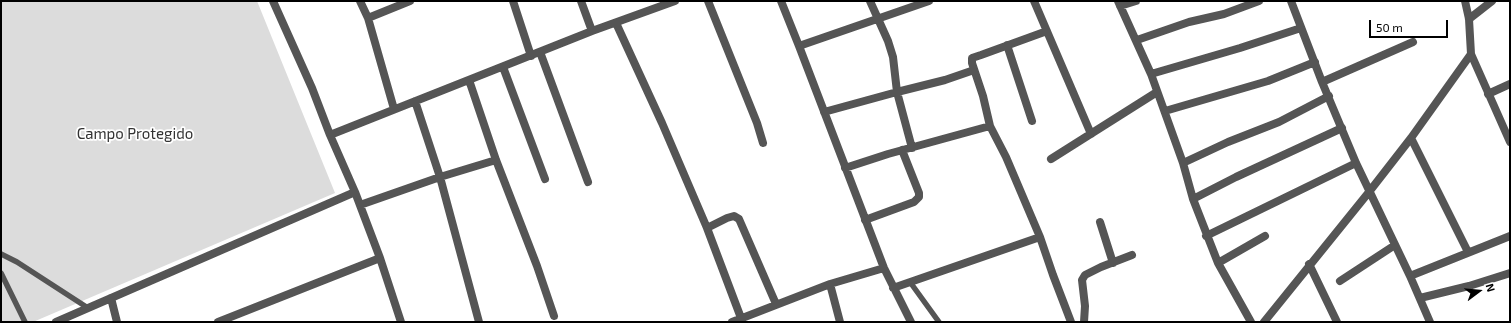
<!DOCTYPE html>
<html>
<head>
<meta charset="utf-8">
<style>
	body { margin:0 }
	#map { position:relative; width:1511px; height:323px; overflow:hidden; background:#fff; font-family:"Exo 2",sans-serif }
	canvas { display:block }
	.frame { position:absolute; inset:0; border:2px solid #000; pointer-events:none }
	.north { position:absolute; left:1459px; top:271px; width:40px; height:40px; -webkit-text-stroke:3px #fff; paint-order:stroke; rotate:74deg; font-size:11px; font-weight:700; line-height:16px; text-align:center; color:#000 }
	.north::after { content:''; display:block; margin:auto; width:14px; height:18px; background:#000; clip-path:polygon(50% 0,100% 100%,50% 72%,0 100%) }
	.scale { position:absolute; left:1369px; top:20px; width:79px; height:18px; box-sizing:border-box; border:2px solid #000; border-top:0; padding-left:5px; font-size:12px; line-height:14px; white-space:nowrap; color:#000; -webkit-text-stroke:3px #fff; paint-order:stroke }
</style>
</head>
<body>
<div id="map">
<canvas width="1511" height="323"></canvas>
<div class="frame"></div>
<div class="north">N</div>
<div class="scale">50 m</div>
</div>
<script>
const c = document.querySelector('canvas').getContext('2d');
c.lineJoin = 'round';
function fillPath(path, color) {
  c.fillStyle = color;
  c.fill(path, 'evenodd');
}
function poly(rows) {
  const path = new Path2D();
  for (const r of rows) {
    path.moveTo(r[0], r[1]);
    for (let i = 2; i < r.length; i += 2) path.lineTo(r[i], r[i + 1]);
  }
  return path;
}
function trace(path, color, width, dash) {
  c.strokeStyle = color;
  c.lineWidth = width;
  c.lineCap = dash ? 'butt' : 'round';
  c.setLineDash(dash || []);
  c.stroke(path);
}
function write(font, color, halo, rows, align = 'center') {
  c.font = font + ' "Exo 2",sans-serif';
  c.lineWidth = 3.5;
  c.setLineDash([]);
  c.textBaseline = 'middle';
  c.strokeStyle = halo;
  c.fillStyle = color;
  for (const [text, x, y, turn = 0] of rows) {
    c.save();
    c.translate(x, y);
    c.rotate((+turn || 0) * Math.PI / 180);
    c.textAlign = isNaN(turn) ? turn : align;
    if (halo) c.strokeText(text, 0, 0);
    c.fillText(text, 0, 0);
    c.restore();
  }
}
const green = poly([
	[1,1,257,1,335,193,33,322,1,322]
]);
const service = poly([
	[1,254,17,262,88,308],
	[1,273,25,322],
	[910,282,939,322]
]);
const minor = poly([
	[273,1,312,88,330,135,355,192,380,258,401,322],
	[360,1,368,18,394,109],
	[513,1,531,56],
	[581,1,592,31],
	[708,1,757,123,763,143],
	[781,1,799,46,884,268,911,322],
	[870,1,888,41,893,57,897,92,912,148],
	[1034,1,1091,134],
	[1118,1,1151,74,1183,163,1193,199,1218,263,1251,322],
	[1291,1,1322,82,1356,163,1410,276,1430,322],
	[1465,1,1469,19,1471,54,1510,142],
	[1120,6,1136,1],
	[368,18,410,1],
	[1469,19,1492,1],
	[616,23,662,123,707,228,741,318],
	[1047,31,981,55,972,58,972,63,983,96,990,126,1006,157,1040,237,1053,275,1071,322],
	[1137,40,1189,22,1224,14,1259,1],
	[1007,45,1032,121],
	[799,46,929,1],
	[540,52,588,182],
	[503,67,545,179],
	[1151,74,1240,48,1301,28],
	[469,80,496,160,537,266,554,316],
	[1322,82,1413,42],
	[1488,94,1510,84],
	[415,101,440,177,479,322],
	[1165,111,1268,81,1315,62],
	[824,112,897,92,945,80,974,70],
	[330,135,592,31,675,1],
	[1411,138,1468,252],
	[1051,159,1157,92],
	[1183,163,1228,142,1279,122,1329,96],
	[845,168,888,154,990,126],
	[1193,199,1236,177,1342,128],
	[360,205,440,177,496,160],
	[865,220,914,202,919,197,919,193,902,150],
	[1100,222,1113,263],
	[707,228,727,218,734,216,739,219,776,304],
	[1206,236,1356,163],
	[1218,263,1265,236],
	[1309,264,1337,322],
	[1410,276,1510,236],
	[1340,281,1395,245],
	[830,284,840,322],
	[893,288,1040,237],
	[111,298,117,322],
	[1420,298,1469,286,1510,273],
	[56,322,355,192],
	[218,322,380,258],
	[732,322,830,284,884,268],
	[1084,322,1085,306,1082,280,1085,275,1101,267,1132,255],
	[1264,322,1369,192,1411,138,1471,54]
]);
const parkNames = [
	["Campo Protegido",135,134]
];
fillPath(green, '#dcdcdc');
trace(service, '#555', 5.5);
trace(minor, '#555', 8);
write('15px', '#333', '#fff', parkNames);
</script>
</body>
</html>
